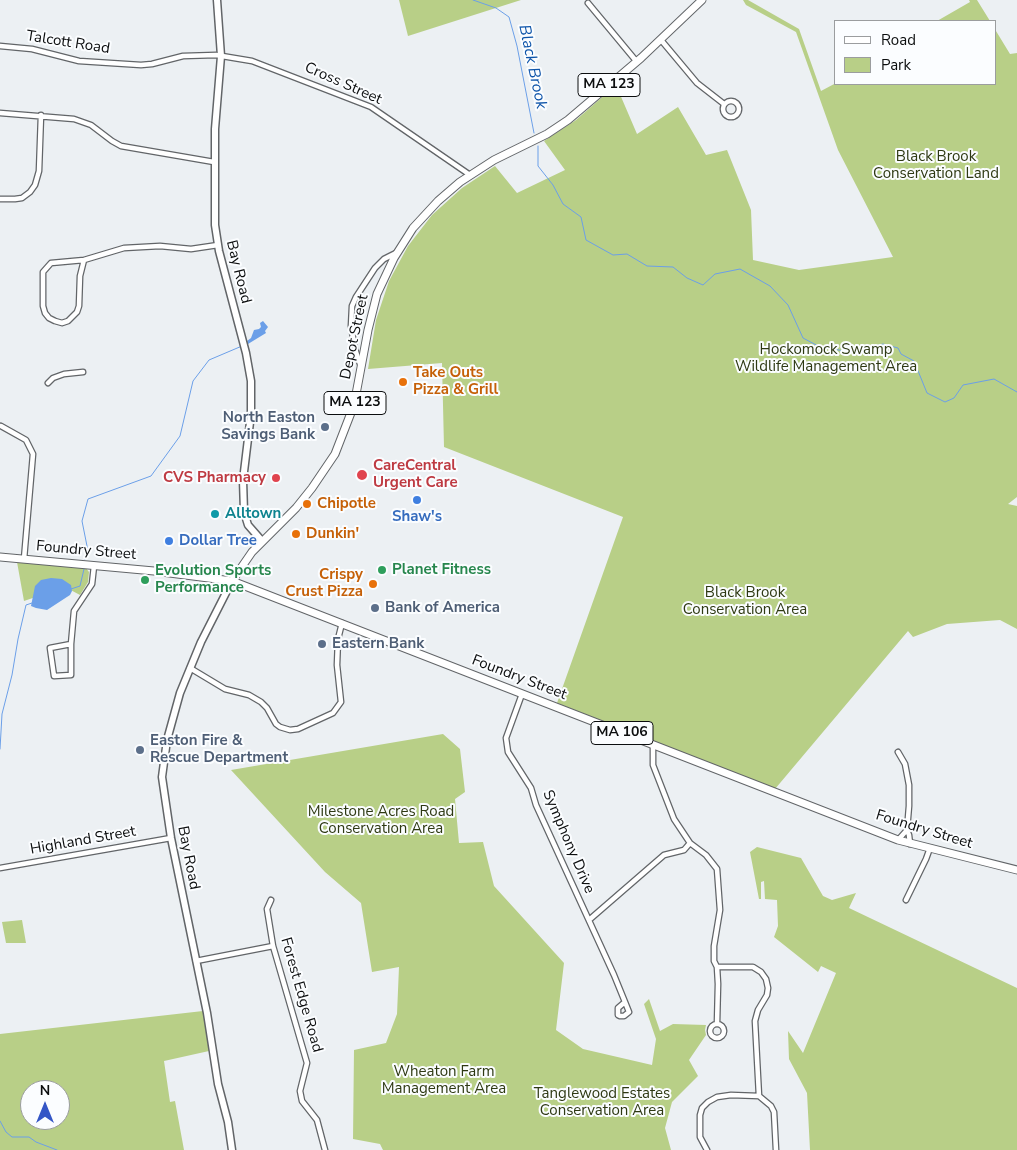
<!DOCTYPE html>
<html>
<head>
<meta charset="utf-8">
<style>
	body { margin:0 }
	#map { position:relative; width:1017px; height:1150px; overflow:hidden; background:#ecf0f3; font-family:"Nunito Sans",sans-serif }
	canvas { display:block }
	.legend { position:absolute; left:834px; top:20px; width:162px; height:65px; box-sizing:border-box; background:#fbfdff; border:1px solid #9b9d9f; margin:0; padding:6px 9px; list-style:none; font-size:15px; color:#0c0e0f }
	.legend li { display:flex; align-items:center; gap:10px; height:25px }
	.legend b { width:25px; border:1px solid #9b9d9f }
	.north { position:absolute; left:20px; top:1080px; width:50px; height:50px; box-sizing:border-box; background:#fbfdff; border:1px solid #9b9d9f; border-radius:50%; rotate:0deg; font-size:14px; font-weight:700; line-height:20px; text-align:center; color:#0c0e0f }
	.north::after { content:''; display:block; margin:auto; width:18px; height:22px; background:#3456c6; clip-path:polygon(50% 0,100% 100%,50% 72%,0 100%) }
</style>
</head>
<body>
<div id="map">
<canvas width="1017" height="1150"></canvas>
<ul class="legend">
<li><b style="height:6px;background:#fff"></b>Road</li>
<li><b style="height:14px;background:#b8cf87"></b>Park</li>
</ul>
<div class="north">N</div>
</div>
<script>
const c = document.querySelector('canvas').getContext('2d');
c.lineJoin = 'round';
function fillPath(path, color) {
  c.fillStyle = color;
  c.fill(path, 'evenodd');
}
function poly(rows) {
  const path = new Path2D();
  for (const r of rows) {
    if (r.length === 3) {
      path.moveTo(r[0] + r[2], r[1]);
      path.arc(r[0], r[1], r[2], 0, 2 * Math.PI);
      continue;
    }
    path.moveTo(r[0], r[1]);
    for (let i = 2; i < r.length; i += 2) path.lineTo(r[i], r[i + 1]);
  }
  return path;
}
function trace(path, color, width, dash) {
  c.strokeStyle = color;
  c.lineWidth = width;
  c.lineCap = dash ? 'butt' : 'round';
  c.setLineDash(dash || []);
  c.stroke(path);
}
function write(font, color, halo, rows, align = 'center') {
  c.font = font + ' "Nunito Sans",sans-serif';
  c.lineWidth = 4;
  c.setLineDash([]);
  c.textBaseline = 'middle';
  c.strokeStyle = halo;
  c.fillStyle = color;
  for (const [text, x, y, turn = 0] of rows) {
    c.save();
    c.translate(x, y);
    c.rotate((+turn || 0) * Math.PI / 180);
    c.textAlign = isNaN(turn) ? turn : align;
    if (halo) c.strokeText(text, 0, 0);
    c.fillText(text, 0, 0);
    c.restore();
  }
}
const green = poly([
	[399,0,521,0,408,36],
	[743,0,748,0,799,29,821,91,836,83,996,84,996,31,1010,54,1017,53,1017,497,1008,504,1017,506,1017,629,1000,620,947,624,913,637,908,631,775,789,557,703,623,517,444,447,442,363,368,369,376,320,389,281,408,246,432,215,462,188,495,166,517,193,565,170,544,141,576,120,616,85,637,134,678,107,706,155,727,150,751,210,753,260,799,270,893,257,838,150,796,32,746,5],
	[969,0,977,0,990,21,937,21,970,2],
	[17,562,86,568,89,572,88,582,80,595,65,587,24,601],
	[443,734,460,749,465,792,455,799,459,843,483,842,494,886,564,963,556,1030,583,1049,652,1065,656,1039,644,1004,649,999,660,1031,673,1024,706,1025,705,1030,706,1035,689,1060,698,1076,672,1102,665,1128,671,1150,383,1150,380,1144,353,1139,354,1050,386,1043,397,1014,399,967,372,972,361,903,325,872,231,770],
	[757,847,801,858,823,896,832,900,856,893,849,908,1017,988,1017,1150,810,1150,807,1093,789,1059,788,1031,803,1053,836,973,821,966,818,972,774,937,778,926,777,900,765,899,764,881,761,882,761,899,759,899,750,852],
	[22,920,26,943,6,943,2,922],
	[203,1011,209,1051,164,1061,170,1102,175,1101,184,1150,0,1150,0,1034],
	[30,1090,60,1090,60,1120,30,1120]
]);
const water = poly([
	[263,321,268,327,265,331,266,333,248,344,247,341,251,338,254,330,259,329,261,327,260,323],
	[51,578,62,579,71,585,72,591,70,595,47,610,36,608,31,606,35,586,41,580]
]);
const stream = poly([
	[473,0,496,8,509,17,517,46,534,133],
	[538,146,538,166,553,185,563,204,581,217,586,240,613,255,627,254,647,266,673,267,687,278,703,285,715,274,740,269,770,286,788,305,803,338,820,347,851,352,883,344,898,348,901,354,914,361,927,393,945,402,954,398,963,385,994,379,1017,392],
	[85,559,88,551,82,521,88,499,151,476,180,436,193,381,209,360,242,346],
	[71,589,80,586,84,569],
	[0,749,2,714,12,675,18,639,26,605,32,603],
	[0,1121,6,1132,12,1137,29,1137,36,1142,57,1150]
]);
const minor = poly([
	[588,3,637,62],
	[661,40,697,83,724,104],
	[0,46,32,49,79,61,141,65,152,64,183,56,216,55,252,61,371,107,470,175],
	[731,109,8],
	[0,113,74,119,91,125,112,141,121,146,214,162],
	[0,199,15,199,22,198,30,192,35,185,39,171,41,115],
	[84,260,80,276,79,306,77,312,68,321,62,323,55,321,49,318,45,313,43,306,43,272,51,263,84,260,124,248,160,246,191,249,218,245],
	[361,367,355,349,351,326,352,306,356,297,375,268,384,259,396,253],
	[48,383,53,378,64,374,83,372],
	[1,426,26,440,33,454,24,559],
	[71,644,50,648,54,676,71,675,71,644,74,611,92,584,94,566],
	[190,668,225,689,249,695,261,702,267,708,276,724,280,727,290,730,298,729,333,713,341,702,337,665,338,639,342,623],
	[522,694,506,738,508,752,531,788,536,805,614,975,625,1002,618,1008,618,1015,620,1016,624,1016,629,1012,625,1002],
	[653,745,653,765,674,819,690,843,706,855,717,869,720,910,714,946,714,961,717,967,718,984,717,1024],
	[898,752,905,764,909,785,909,806,907,830],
	[898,840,907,830,909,835,910,844],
	[0,868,171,838],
	[271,900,267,909,273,946,307,1063,300,1091,302,1101,317,1120,325,1150],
	[906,900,926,859,930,848],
	[589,920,664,855,684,850,690,843],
	[196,961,273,946],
	[717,967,753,967,761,972,766,979,768,988,767,995,758,1010,755,1021,759,1096],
	[717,1031,7],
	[707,1150,700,1137,700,1115,702,1108,708,1102,717,1097,731,1095,759,1096,771,1106,774,1112,776,1150]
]);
const secondary = poly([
	[217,0,221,56,215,129,215,225,219,251,246,353,251,381,251,414,243,480,244,512,248,525,262,541],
	[232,1150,228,1122,218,1084,207,1013,171,838,162,777,167,740,180,693,201,642,232,581]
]);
const primary = poly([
	[232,581,898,840,1017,870]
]);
const trunk = poly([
	[0,557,154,571,232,581,252,552,296,508,312,488,335,454,354,405,368,330,377,294,394,258,413,228,438,201,460,182,494,160,547,134,568,120,641,58,702,0]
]);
const markers = [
	[403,382,5,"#e8710a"],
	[325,427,5,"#5c6f8a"],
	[362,475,6,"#e0444e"],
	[276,478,5,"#e0444e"],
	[417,500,5,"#3f7fe0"],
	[307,504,5,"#e8710a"],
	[215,514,5,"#0f9aa8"],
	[296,534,5,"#e8710a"],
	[169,541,5,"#3f7fe0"],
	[382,570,5,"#2e9e5b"],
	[145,580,5,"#2e9e5b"],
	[373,584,5,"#e8710a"],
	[375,608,5,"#5c6f8a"],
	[322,644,5,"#5c6f8a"],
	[140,750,5,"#5c6f8a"]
];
const shields = [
	[609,85,62],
	[355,403,62],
	[622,733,62]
];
const shieldNames = [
	["MA 123",609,85],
	["MA 123",355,403],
	["MA 106",622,733]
];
const streetNames = [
	["Talcott Road",68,43,9],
	["Cross Street",343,84,24],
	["Bay Road",238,272,76],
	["Depot Street",355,337,-78],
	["Foundry Street",86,551,5],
	["Foundry Street",519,678,21],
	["Foundry Street",924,830,17],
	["Highland Street",83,841,-10],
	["Symphony Drive",568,842,67],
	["Bay Road",188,858,79],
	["Forest Edge Road",301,995,74]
];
const parkNames = [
	["Black Brook",936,157],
	["Conservation Land",936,174],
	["Hockomock Swamp",826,350],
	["Wildlife Management Area",826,367],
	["Black Brook",745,593],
	["Conservation Area",745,610],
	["Milestone Acres Road",381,812],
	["Conservation Area",381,829],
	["Wheaton Farm",444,1072],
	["Management Area",444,1089],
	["Tanglewood Estates",602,1094],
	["Conservation Area",602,1111]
];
const foodNames = [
	["Take Outs",413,373],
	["Pizza & Grill",413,390],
	["Chipotle",317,504],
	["Dunkin'",306,534],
	["Crispy",363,575,"right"],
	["Crust Pizza",363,592,"right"]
];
const serviceNames = [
	["North Easton",315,418,"right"],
	["Savings Bank",315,435,"right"],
	["Bank of America",385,608],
	["Eastern Bank",332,644],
	["Easton Fire &",150,741],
	["Rescue Department",150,758]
];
const healthNames = [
	["CareCentral",373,466],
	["Urgent Care",373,483],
	["CVS Pharmacy",266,478,"right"]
];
const cultureNames = [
	["Alltown",225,514]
];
const shopNames = [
	["Shaw's",417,517],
	["Dollar Tree",179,541,"left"]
];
const leisureNames = [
	["Planet Fitness",392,570],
	["Evolution Sports",155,571],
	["Performance",155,588]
];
const waterNames = [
	["Black Brook",532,67,78]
];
fillPath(green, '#b8cf87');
fillPath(water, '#6b9fe8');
trace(stream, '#6b9fe8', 1);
trace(minor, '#626568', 7);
trace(secondary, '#626568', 9);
trace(primary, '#626568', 9);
trace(trunk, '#626568', 9);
trace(minor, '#fff', 4.5);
trace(secondary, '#fff', 6);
trace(primary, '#fff', 7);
trace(trunk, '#fff', 7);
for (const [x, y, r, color] of markers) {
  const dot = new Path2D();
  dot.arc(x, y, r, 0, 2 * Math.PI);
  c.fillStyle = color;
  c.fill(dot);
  trace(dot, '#fbfdff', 2);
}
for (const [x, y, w] of shields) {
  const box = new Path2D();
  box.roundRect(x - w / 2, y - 11.5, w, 23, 4);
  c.fillStyle = '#fbfdff';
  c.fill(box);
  trace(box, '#0c0e0f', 1);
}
write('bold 14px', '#0c0e0f', null, shieldNames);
write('15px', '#0c0e0f', '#fbfdff', streetNames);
write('15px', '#2e3913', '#fbfdff', parkNames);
write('bold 15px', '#c56008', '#fbfdff', foodNames, 'left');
write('bold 15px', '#4e5e75', '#fbfdff', serviceNames, 'left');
write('bold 15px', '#be3a42', '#fbfdff', healthNames, 'left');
write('bold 15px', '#0d838f', '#fbfdff', cultureNames, 'left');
write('bold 15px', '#366cbe', '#fbfdff', shopNames);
write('bold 15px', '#27864d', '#fbfdff', leisureNames, 'left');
write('italic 16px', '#0e54a9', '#fbfdff', waterNames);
</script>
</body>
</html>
